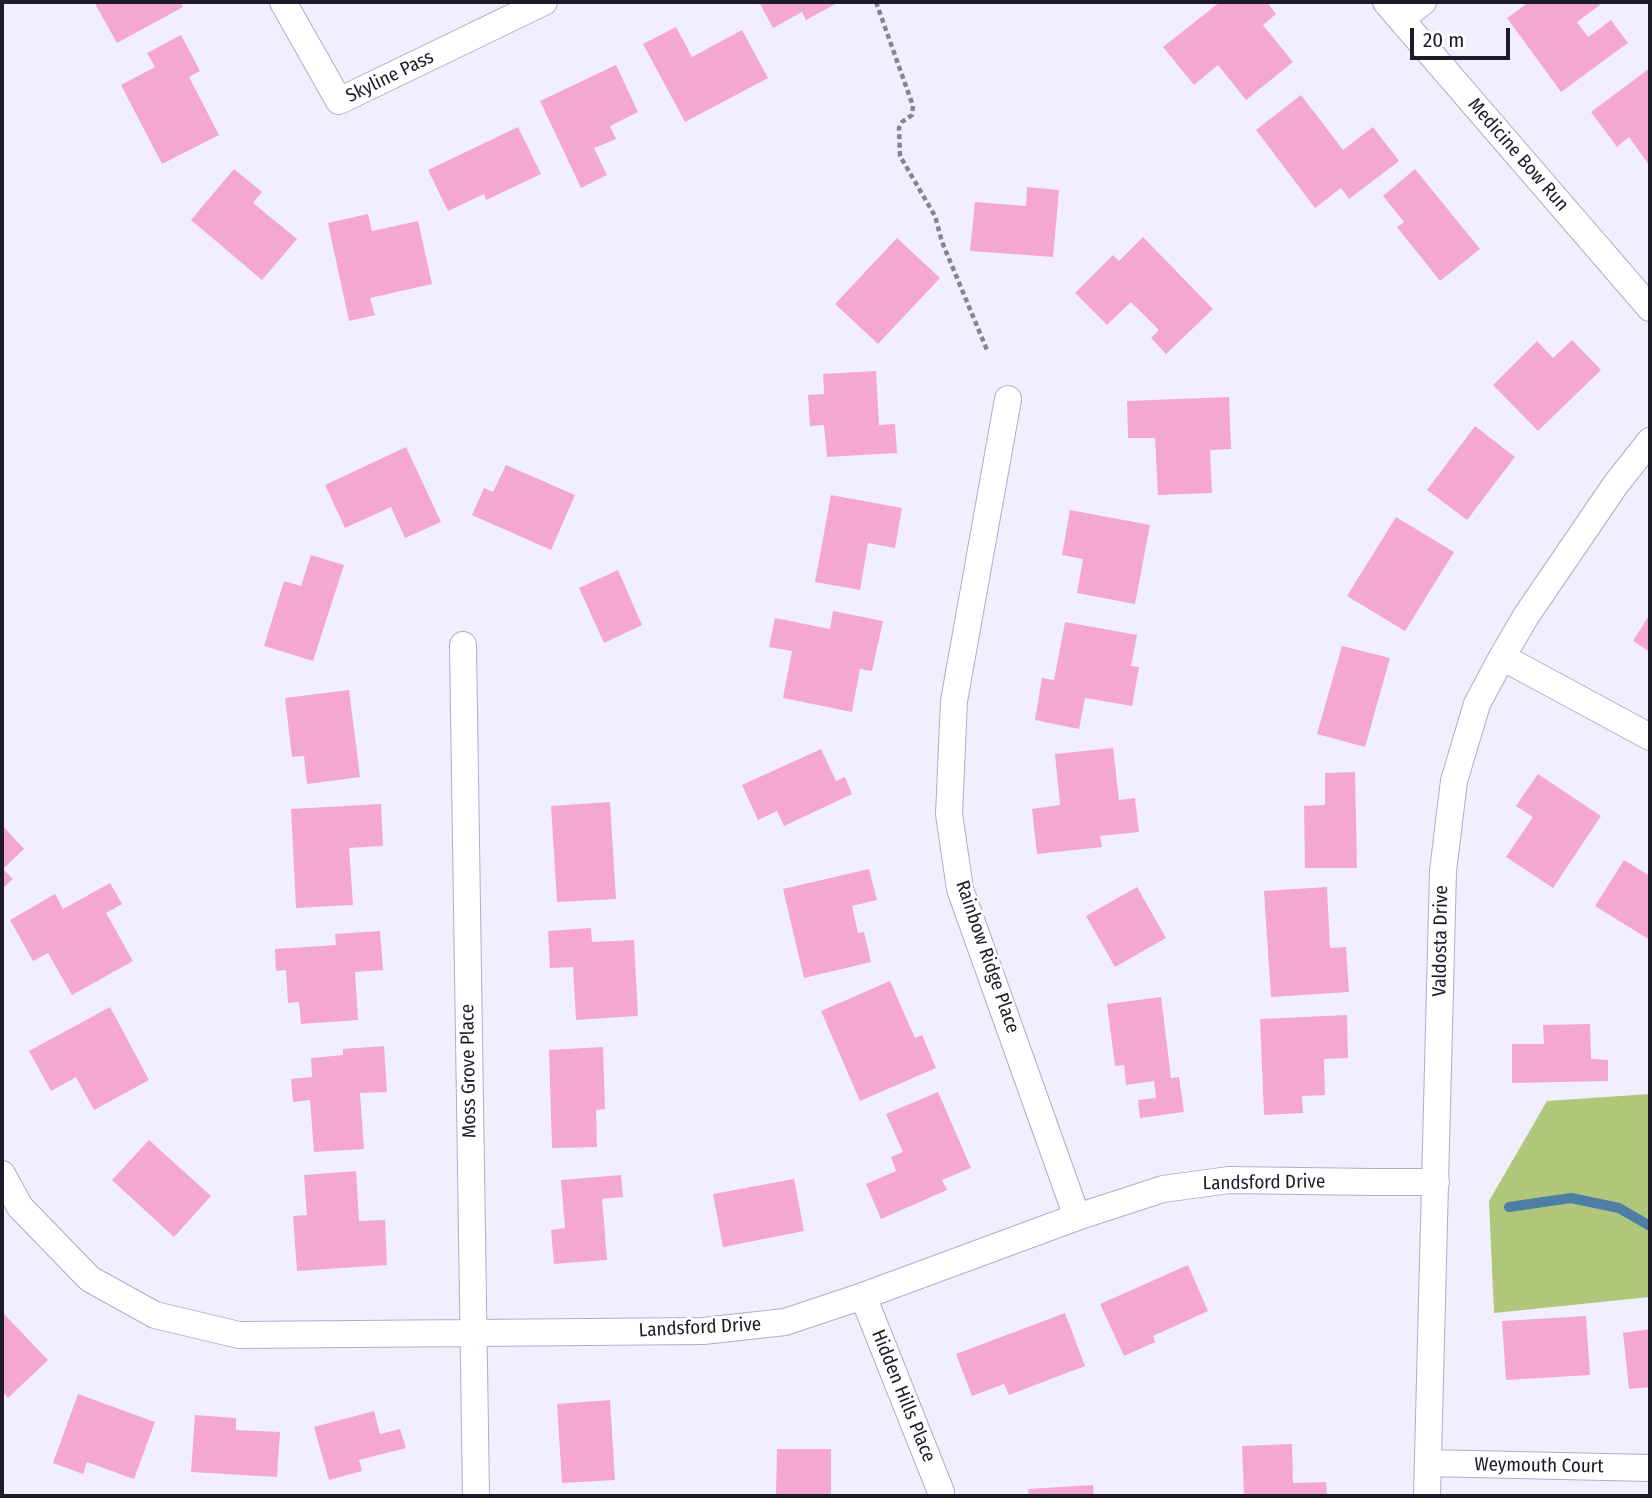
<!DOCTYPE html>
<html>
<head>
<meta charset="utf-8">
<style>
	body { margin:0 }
	#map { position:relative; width:1652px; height:1498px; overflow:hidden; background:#f1effe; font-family:"Fira Sans Condensed",sans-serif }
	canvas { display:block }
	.frame { position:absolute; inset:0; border:4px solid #1d1b28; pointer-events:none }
	.scale { position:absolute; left:1410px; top:28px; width:100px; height:32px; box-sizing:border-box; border:4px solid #1d1b28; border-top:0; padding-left:9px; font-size:21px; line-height:24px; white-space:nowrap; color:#1d1b28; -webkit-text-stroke:5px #fefffe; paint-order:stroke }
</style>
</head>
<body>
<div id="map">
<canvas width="1652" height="1498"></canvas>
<div class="frame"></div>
<div class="scale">20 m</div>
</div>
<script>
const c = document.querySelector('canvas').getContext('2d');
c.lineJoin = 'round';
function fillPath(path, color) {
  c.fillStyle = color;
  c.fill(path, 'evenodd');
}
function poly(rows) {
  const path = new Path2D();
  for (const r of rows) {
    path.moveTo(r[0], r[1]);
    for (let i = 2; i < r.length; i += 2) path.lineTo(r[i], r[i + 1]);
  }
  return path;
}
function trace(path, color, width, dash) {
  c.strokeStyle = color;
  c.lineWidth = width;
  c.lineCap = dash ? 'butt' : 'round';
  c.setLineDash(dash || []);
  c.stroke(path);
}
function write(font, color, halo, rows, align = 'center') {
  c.font = font + ' "Fira Sans Condensed",sans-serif';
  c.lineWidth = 5;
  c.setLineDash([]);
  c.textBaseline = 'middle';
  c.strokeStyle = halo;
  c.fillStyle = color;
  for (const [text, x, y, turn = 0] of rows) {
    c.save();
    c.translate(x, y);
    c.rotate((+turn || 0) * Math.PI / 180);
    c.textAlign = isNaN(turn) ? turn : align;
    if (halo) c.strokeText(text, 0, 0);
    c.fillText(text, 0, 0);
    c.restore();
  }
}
const forest = poly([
	[1650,1094,1650,1297,1494,1313,1489,1201,1547,1101]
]);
const stream = poly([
	[1509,1207,1571,1198,1619,1208,1650,1226]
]);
const building = poly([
	[94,2,180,2,183,7,117,43],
	[752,2,839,2,806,20,802,12,773,28,759,2,754,5],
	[1220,2,1267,2,1276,14,1263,25,1293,62,1246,100,1218,65,1194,85,1163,47],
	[1529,2,1604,2,1577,22,1588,37,1611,20,1628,43,1561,92,1507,18],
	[676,27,692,57,742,30,768,78,685,122,643,44],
	[181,35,200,71,189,77,219,135,162,164,121,85,155,67,147,53],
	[616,65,638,112,610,126,616,139,594,148,607,175,581,188,540,101],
	[1650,68,1650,166,1629,137,1617,147,1591,112],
	[1301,95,1343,150,1373,127,1399,161,1349,199,1341,188,1315,208,1256,130],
	[518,127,541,174,486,200,484,194,448,211,428,170],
	[234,169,262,192,253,203,297,239,262,280,191,220],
	[1415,169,1480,249,1440,281,1397,227,1404,222,1383,196],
	[1027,187,1059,190,1053,257,970,251,975,202,1026,206],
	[368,214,372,231,418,221,432,284,370,298,375,315,349,321,328,223],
	[1143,237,1213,309,1166,354,1151,338,1159,330,1131,302,1107,325,1075,293,1113,255,1119,261],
	[897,238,940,278,878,344,835,304],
	[1572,340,1601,370,1538,431,1493,385,1537,341,1553,358],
	[876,371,879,425,895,424,897,453,827,457,824,425,810,426,808,395,824,394,823,374],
	[1229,397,1231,449,1210,450,1212,493,1158,495,1155,438,1128,438,1127,401],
	[1475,426,1515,457,1467,520,1427,490],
	[406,447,441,522,405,538,391,507,345,528,325,485],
	[506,465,575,495,551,550,472,515,484,488,493,492],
	[831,495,902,508,895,548,868,543,860,590,815,582],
	[1070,510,1150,525,1135,604,1077,593,1083,559,1062,555],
	[1396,517,1454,552,1405,631,1347,596],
	[311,555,344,565,313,661,264,646,284,581,301,586],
	[618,570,642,625,604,643,579,588],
	[833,611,883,621,872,671,860,669,852,712,783,698,792,651,769,647,775,618,830,629],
	[1650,614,1650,652,1633,641],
	[1065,622,1137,635,1131,666,1139,667,1132,706,1085,698,1079,729,1035,720,1042,678,1054,680],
	[1342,646,1390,658,1365,747,1317,734],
	[349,690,360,777,307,784,304,756,292,757,285,698],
	[1113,748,1119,800,1135,798,1139,832,1100,836,1102,847,1037,854,1032,809,1060,805,1055,754],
	[821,749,836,781,845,777,852,794,784,826,777,811,758,820,742,785],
	[1355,772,1357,868,1305,868,1304,806,1325,805,1325,773],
	[1538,774,1601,816,1553,888,1506,857,1533,817,1516,806],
	[610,802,616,899,557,902,551,806],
	[381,804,383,846,349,848,353,905,296,908,291,809],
	[2,825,24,849,3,869,13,879,2,889],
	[1624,860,1650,876,1650,940,1595,906],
	[869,869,877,900,852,906,858,933,864,932,871,962,804,978,783,889],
	[110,883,122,904,106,913,133,961,72,995,48,953,33,961,10,920,55,894,63,909],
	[1137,887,1166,938,1115,967,1086,916],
	[1327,887,1330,948,1346,947,1349,992,1271,997,1264,891],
	[591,928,592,942,634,940,638,1016,576,1020,573,967,550,968,548,931],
	[380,931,383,970,355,972,358,1020,301,1024,299,1002,288,1003,286,970,276,971,275,949,336,945,335,934],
	[890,981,915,1038,922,1035,936,1068,860,1101,821,1011],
	[1161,997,1171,1078,1179,1077,1184,1112,1140,1118,1138,1100,1156,1098,1154,1081,1126,1085,1124,1065,1115,1066,1107,1004],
	[110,1007,149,1080,94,1110,76,1077,51,1091,29,1051],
	[1347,1015,1348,1058,1324,1059,1325,1095,1302,1096,1303,1113,1264,1115,1260,1019],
	[1590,1024,1591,1059,1608,1060,1608,1081,1512,1083,1512,1044,1544,1044,1543,1025],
	[384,1046,387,1092,360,1093,364,1149,314,1152,310,1100,293,1102,291,1079,312,1077,311,1058,343,1055,343,1049],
	[603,1047,605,1109,596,1110,597,1147,552,1148,549,1050],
	[938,1092,971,1168,942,1180,947,1190,881,1219,866,1184,896,1171,891,1157,903,1152,886,1114],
	[149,1140,211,1196,174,1237,112,1180],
	[356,1171,359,1221,385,1220,387,1265,297,1271,293,1216,307,1215,304,1175],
	[621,1175,623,1197,602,1199,607,1260,554,1264,551,1230,565,1228,561,1180],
	[794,1179,804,1231,723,1247,713,1194],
	[1188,1265,1208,1311,1153,1336,1155,1342,1124,1356,1100,1304],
	[2,1312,48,1360,8,1398,2,1391],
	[1065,1313,1085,1366,1009,1395,1004,1384,972,1396,956,1354],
	[1586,1316,1590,1375,1506,1380,1502,1321],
	[1650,1329,1650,1387,1629,1389,1623,1333],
	[78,1394,155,1422,134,1479,87,1462,83,1474,53,1463],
	[610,1400,615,1480,562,1483,557,1404],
	[374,1411,380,1434,400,1429,406,1448,359,1460,362,1471,329,1480,314,1427],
	[195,1415,236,1418,236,1430,280,1432,277,1477,191,1472],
	[1292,1444,1293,1483,1326,1482,1327,1496,1244,1496,1242,1446],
	[777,1449,831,1449,831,1496,776,1496],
	[1093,1485,1094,1496,1029,1496,1028,1489]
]);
const path = poly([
	[876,2,913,106,912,115,902,122,899,128,900,156,935,216,942,242,987,350]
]);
const street = poly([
	[283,2,339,101,544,2],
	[1386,2,1650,308],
	[1401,19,1423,2],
	[1008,399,954,701,949,814,960,889,1077,1217],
	[463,645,476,1496],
	[1502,657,1650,737],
	[2,1174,20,1207,90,1279,155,1315,239,1335,703,1331,785,1322,863,1296,1077,1217,1163,1189,1229,1180,1374,1182,1436,1182],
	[863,1296,941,1492,941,1496],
	[1428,1463,1650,1468],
	[1427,1496,1443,871,1454,781,1477,704,1502,657,1526,616,1616,484,1650,441]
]);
const streetNames = [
	["Skyline Pass",390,77,-26],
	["Medicine Bow Run",1518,155,49],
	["Valdosta Drive",1441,941,-89],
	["Rainbow Ridge Place",987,957,71],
	["Moss Grove Place",469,1071,-91],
	["Landsford Drive",1264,1183,-1],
	["Landsford Drive",700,1328,-3],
	["Hidden Hills Place",903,1396,68],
	["Weymouth Court",1539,1466,1]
];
fillPath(forest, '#b0c67a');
trace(stream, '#4d7fa5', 10);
fillPath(building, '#f4a8d1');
trace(street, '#b0acce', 28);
trace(path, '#868492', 4.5, [5, 3.5]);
trace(street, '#fff', 26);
write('19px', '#1d1b28', '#fefffe', streetNames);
</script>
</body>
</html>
